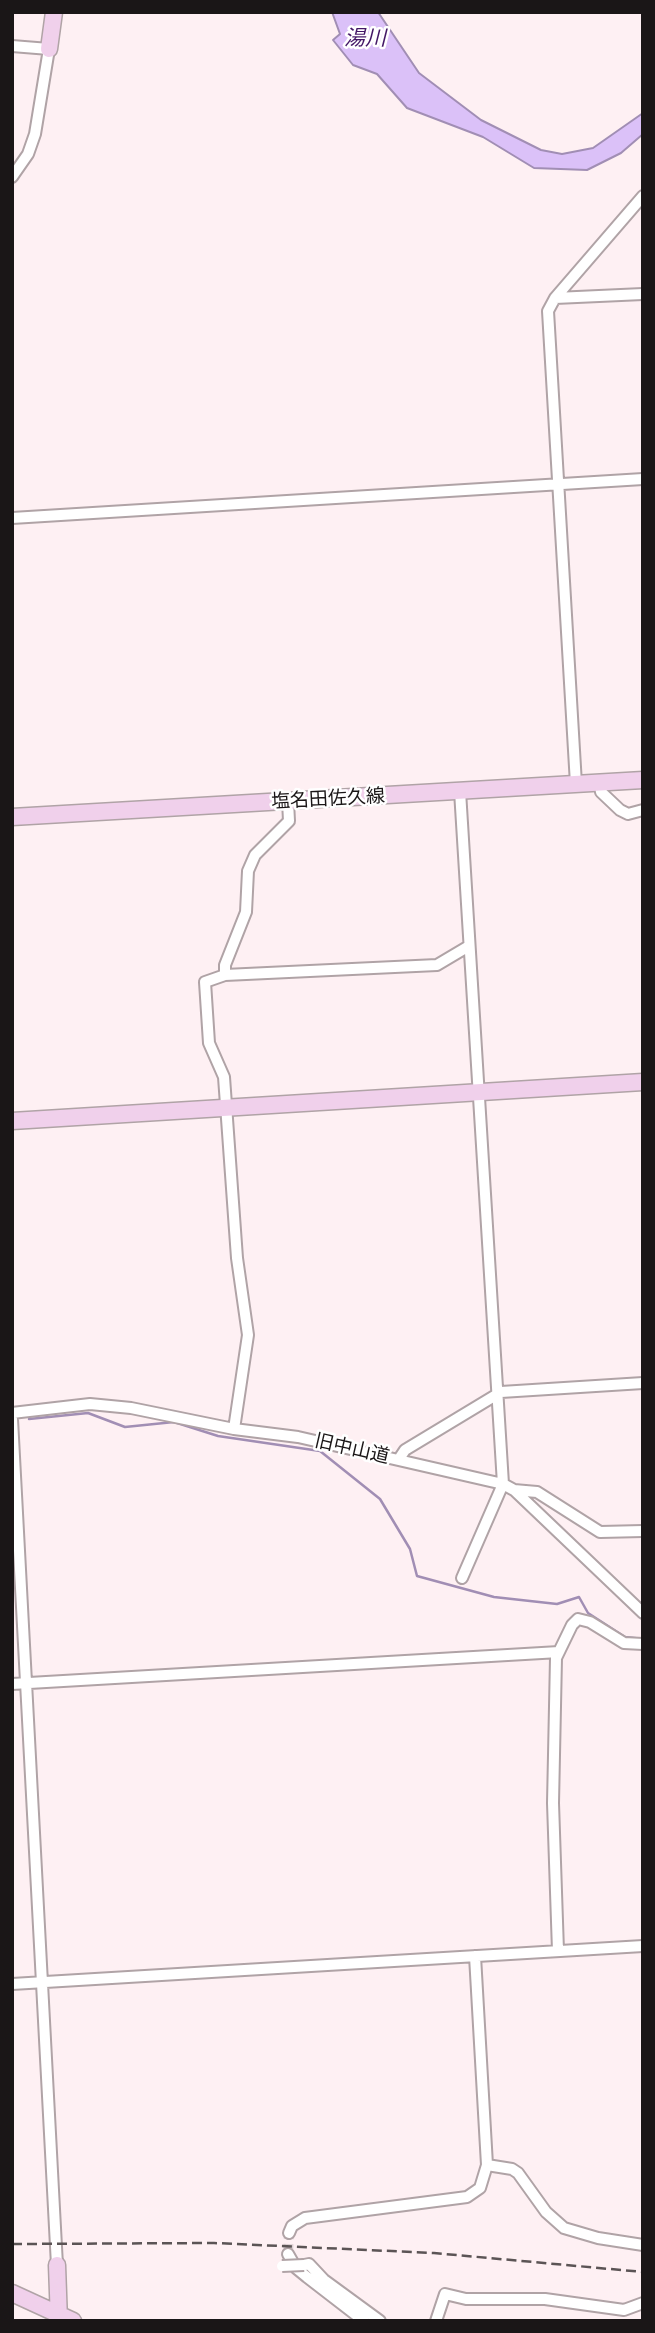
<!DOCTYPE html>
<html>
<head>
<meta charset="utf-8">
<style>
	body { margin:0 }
	#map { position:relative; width:655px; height:2333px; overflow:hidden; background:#fef0f3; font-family:"Alegreya Sans",sans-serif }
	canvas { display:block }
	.frame { position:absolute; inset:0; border:14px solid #1a1617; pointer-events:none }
</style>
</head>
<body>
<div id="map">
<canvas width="655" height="2333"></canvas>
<div class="frame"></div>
</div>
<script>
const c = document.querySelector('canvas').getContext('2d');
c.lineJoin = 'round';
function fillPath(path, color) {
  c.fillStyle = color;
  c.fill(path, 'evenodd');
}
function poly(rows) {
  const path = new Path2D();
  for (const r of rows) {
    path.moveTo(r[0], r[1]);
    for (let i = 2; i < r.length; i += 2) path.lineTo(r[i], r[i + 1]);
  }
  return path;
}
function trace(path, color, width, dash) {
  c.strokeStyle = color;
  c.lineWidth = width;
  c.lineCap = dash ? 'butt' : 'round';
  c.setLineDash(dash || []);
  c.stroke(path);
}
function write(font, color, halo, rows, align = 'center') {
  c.font = font + ' "Alegreya Sans","Noto Sans JP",sans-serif';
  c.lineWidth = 5;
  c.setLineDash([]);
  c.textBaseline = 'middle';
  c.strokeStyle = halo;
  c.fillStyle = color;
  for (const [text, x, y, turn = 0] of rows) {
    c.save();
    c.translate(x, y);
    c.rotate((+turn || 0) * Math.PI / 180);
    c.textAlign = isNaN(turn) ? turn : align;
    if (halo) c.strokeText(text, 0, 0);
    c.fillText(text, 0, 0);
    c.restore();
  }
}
const water = poly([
	[332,12,378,12,419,73,481,120,541,150,562,154,593,148,643,113,643,134,621,153,587,170,534,168,483,137,407,108,377,74,353,65,333,40,340,34,332,12]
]);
const stream = poly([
	[29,1419,88,1413,125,1427,174,1422,218,1436,320,1451,380,1499,410,1549,417,1576,494,1597,557,1604,579,1597,588,1613,625,1637,643,1639]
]);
const streetTunnel = poly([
	[288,2254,289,2233]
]);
const street = poly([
	[12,46,49,49,35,134,28,154,12,177],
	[555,298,643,294],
	[12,518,643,479],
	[599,782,601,792,620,810,628,814,643,810],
	[576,784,548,311,555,298,643,196],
	[460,791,503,1484,462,1578],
	[225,975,437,965,469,946],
	[12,1413,90,1404,131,1408,234,1429,298,1437,503,1484,514,1490,643,1613],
	[12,1419,57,2265],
	[234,1429,248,1335,237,1258,224,1077,209,1043,205,982,225,975,225,965,246,912,248,871,255,855,289,821,288,801],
	[399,1459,405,1450,501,1392,643,1383],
	[514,1490,537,1492,600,1532,643,1531],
	[12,1684,559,1652],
	[558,1951,553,1803,556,1658,572,1625,578,1619,590,1622,624,1643,643,1644],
	[12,1984,643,1946],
	[487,2165,512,2169,518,2173,546,2212,564,2228,598,2238,643,2245],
	[289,2233,292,2226,305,2218,467,2197,480,2188,487,2165,475,1956],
	[288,2254,296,2268,307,2277,364,2321],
	[304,2265,309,2264,324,2280,380,2321],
	[436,2321,445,2294,466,2299,545,2299,624,2310,643,2303]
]);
const secondary = poly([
	[49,49,54,12],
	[12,817,643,780],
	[12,1121,643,1082],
	[57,2265,59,2321],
	[12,2293,73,2321]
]);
const rail = poly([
	[12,2244,214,2243,434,2253,643,2272]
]);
const streetBridge = poly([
	[282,2266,304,2265]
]);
const streetNames = [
	["塩名田佐久線",328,799,-3],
	["旧中山道",352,1449,13]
];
const waterNames = [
	["湯川",365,39]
];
fillPath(water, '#dbc1f8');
trace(water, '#a18eb4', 2);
trace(stream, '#a18eb4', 2.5);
trace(streetTunnel, '#dccfd2', 10, [10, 5]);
trace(street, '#b0a3a6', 14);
trace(secondary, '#b0a3a6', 19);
trace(street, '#fff', 10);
trace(secondary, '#f0d0eb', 16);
trace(rail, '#5b5455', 2.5, [10, 5]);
trace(streetBridge, '#b0a3a6', 14, []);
trace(streetBridge, '#fff', 10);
write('19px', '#1a1617', '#fff', streetNames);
write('italic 21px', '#431766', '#fff', waterNames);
</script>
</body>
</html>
